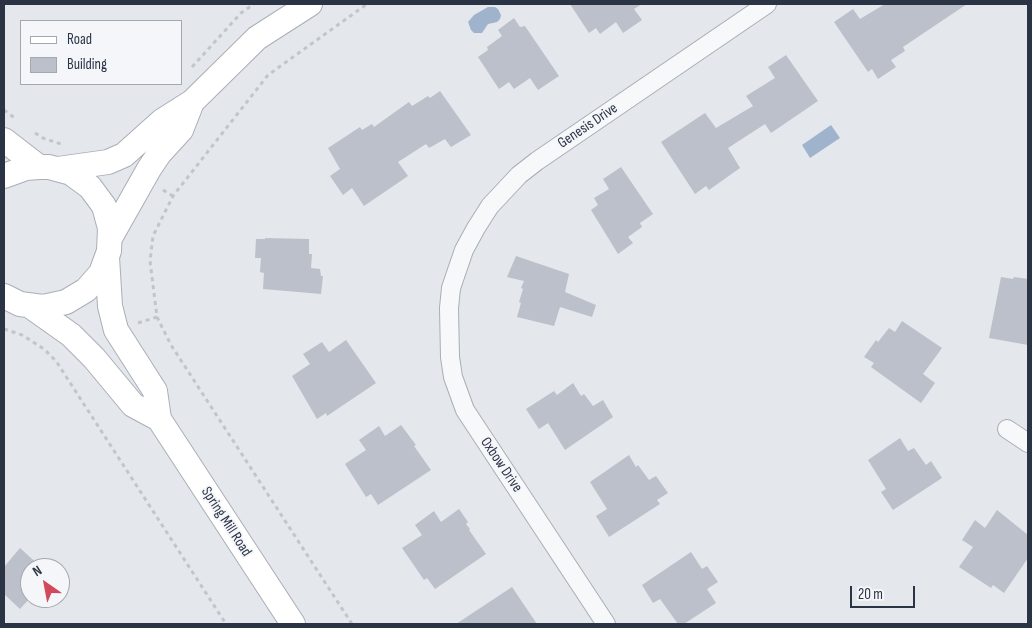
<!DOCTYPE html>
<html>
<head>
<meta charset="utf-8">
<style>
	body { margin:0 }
	#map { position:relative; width:1032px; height:628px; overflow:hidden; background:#e4e7ec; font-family:"Sofia Sans Condensed",sans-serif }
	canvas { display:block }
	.frame { position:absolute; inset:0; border:5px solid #2b3445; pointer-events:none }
	.legend { position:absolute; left:20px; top:20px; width:162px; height:65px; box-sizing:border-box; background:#f4f6f9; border:1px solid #a4a8b1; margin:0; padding:6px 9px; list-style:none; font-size:15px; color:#2b3445 }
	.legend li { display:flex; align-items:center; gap:10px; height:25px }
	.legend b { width:25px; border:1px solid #a4a8b1 }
	.north { position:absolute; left:20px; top:558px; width:50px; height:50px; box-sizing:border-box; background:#f4f6f9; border:1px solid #a4a8b1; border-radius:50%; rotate:327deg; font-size:14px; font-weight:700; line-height:20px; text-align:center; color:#2b3445 }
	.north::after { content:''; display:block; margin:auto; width:18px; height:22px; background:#d1495b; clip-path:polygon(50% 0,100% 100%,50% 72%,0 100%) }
	.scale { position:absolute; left:850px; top:586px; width:65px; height:22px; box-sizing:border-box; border:2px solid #2b3445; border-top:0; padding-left:6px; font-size:15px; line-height:18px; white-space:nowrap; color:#2b3445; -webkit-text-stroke:4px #f4f6f9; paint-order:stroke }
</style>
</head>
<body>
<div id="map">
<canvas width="1032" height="628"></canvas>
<div class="frame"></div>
<ul class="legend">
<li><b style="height:6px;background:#fff"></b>Road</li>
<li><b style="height:14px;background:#bbc0ca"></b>Building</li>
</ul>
<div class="north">N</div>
<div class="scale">20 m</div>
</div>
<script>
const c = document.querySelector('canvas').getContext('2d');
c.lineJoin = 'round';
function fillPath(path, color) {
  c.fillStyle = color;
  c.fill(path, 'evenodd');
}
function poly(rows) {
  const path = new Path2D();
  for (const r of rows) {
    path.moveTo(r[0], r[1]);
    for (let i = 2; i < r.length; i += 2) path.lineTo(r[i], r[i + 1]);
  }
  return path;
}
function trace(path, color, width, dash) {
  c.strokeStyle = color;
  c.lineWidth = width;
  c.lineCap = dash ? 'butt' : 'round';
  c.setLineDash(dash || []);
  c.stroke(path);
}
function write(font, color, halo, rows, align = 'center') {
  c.font = font + ' "Sofia Sans Condensed",sans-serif';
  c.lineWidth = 4;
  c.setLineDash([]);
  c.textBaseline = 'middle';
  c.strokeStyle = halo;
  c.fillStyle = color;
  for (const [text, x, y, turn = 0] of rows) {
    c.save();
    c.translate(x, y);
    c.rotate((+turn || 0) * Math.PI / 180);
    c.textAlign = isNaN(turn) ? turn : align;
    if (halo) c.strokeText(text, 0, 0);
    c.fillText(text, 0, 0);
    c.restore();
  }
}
const water = poly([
	[488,7,495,7,498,9,501,15,500,19,497,22,488,24,482,33,474,33,471,30,468,22,474,15],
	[831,125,840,138,810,158,802,145]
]);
const building = poly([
	[570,4,642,4,634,9,642,20,623,33,616,22,600,34,596,28,589,33],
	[885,4,967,4,903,47,905,51,891,60,896,67,878,79,872,69,868,72,834,22,853,9,860,19],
	[514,18,520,27,525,26,559,76,538,90,530,78,514,89,509,82,499,89,478,57,488,50,487,47,502,36,498,30],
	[786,55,818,101,771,133,765,124,728,148,740,168,709,190,706,186,695,194,661,142,705,113,716,128,753,106,746,96,775,78,768,67],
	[440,91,471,135,451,147,445,139,429,148,426,144,398,162,408,176,364,206,352,188,343,195,330,176,340,169,328,148,360,127,362,130,372,124,374,127,409,102,412,106,428,96,430,98],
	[621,167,653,214,640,223,642,227,628,237,633,243,618,254,591,210,598,205,594,198,609,189,603,179],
	[265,238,309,239,309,254,312,254,311,268,320,269,321,276,323,276,321,294,263,289,264,273,260,272,261,258,255,258,256,239,265,239],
	[516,256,569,274,565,292,596,305,592,317,560,307,554,326,517,317,521,303,519,302,523,289,521,288,524,281,507,277],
	[1001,277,1013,279,1014,277,1028,279,1028,345,989,338],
	[902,321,942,348,923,374,935,383,921,403,871,367,874,363,864,357,876,340,878,342,889,328,895,332],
	[346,340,376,383,327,416,326,413,317,419,292,376,310,364,303,354,322,342,329,352],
	[573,383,581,396,584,394,593,406,603,400,613,417,565,450,548,423,539,429,526,409,554,391,557,395],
	[401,425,416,445,414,446,431,470,378,505,371,494,366,497,345,464,366,450,359,440,379,426,385,436],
	[900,438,908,451,914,448,926,465,931,461,942,478,893,510,881,492,886,489,868,460],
	[629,455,636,467,638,465,649,480,656,476,668,493,657,500,660,504,609,537,596,516,607,509,590,482],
	[459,509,468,522,466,524,470,529,469,530,486,554,435,589,427,578,424,580,402,548,422,535,415,525,434,511,441,522],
	[997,510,1028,535,1028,558,1004,593,993,585,991,588,959,567,973,547,962,540,975,520,985,528],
	[20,548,42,568,30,568,30,598,20,609,4,594,4,567],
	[691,552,702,569,707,566,718,582,707,589,716,603,684,624,678,624,660,599,653,603,642,585],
	[512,587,537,624,456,624]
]);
const path = poly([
	[192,67,241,13,254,4],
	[4,110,16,119],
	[35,133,43,138,61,144],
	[163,190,173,196],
	[138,323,157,317],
	[4,329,22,335,44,349,56,361,226,624],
	[352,624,171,345,157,317,150,261,153,236,173,196,268,75,367,4]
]);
const street = poly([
	[1007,429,1028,443],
	[606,624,465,410,453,377,450,357,449,308,451,288,464,250,476,228,490,206,519,175,537,161,767,4]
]);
const secondary = poly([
	[192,102,257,38,310,4],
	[4,140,39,167],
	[58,169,108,162,124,155,162,121,192,102,181,130,159,154,149,169,110,238],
	[4,176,26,168,39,167,49,167,71,173,90,187,104,206,110,228,109,251,101,273,86,290,66,302,43,307,20,304,4,296],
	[107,257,110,306,116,330,155,391,159,419,293,624],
	[30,306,71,335,94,358,133,405,159,419]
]);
const streetNames = [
	["Genesis Drive",588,126,-34],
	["Oxbow Drive",501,465,56],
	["Spring Mill Road",226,522,57]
];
fillPath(water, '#9fb4cc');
fillPath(building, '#bbc0ca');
trace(street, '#a9aeb7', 20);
trace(secondary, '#a9aeb7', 26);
trace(path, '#c2c5cb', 3, [4, 4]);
trace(street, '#f7f8fa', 18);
trace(secondary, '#fff', 24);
write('15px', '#2b3445', '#f4f6f9', streetNames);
</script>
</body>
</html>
